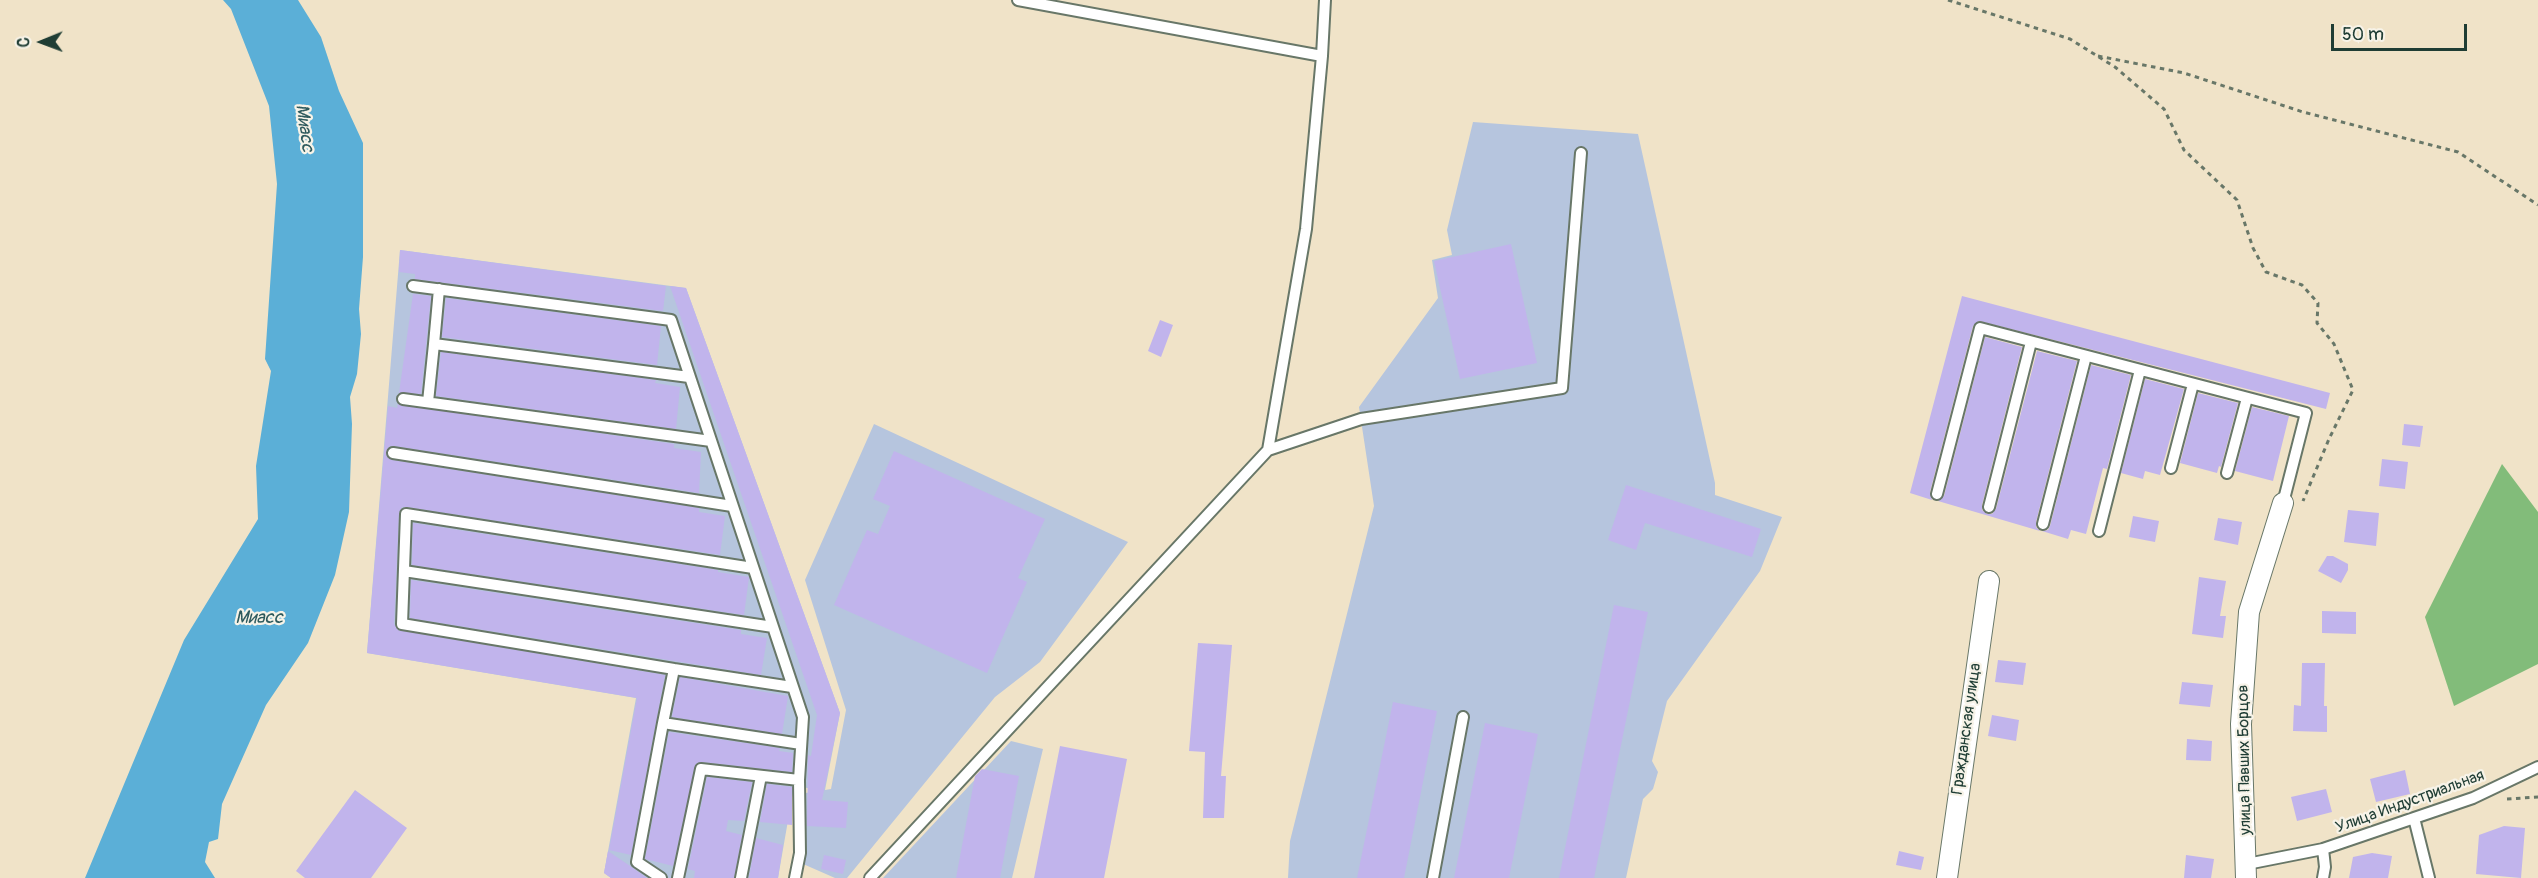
<!DOCTYPE html>
<html>
<head>
<meta charset="utf-8">
<style>
	body { margin:0 }
	#map { position:relative; width:2538px; height:878px; overflow:hidden; background:#f0e3c8; font-family:Pangolin,sans-serif }
	canvas { display:block }
	.north { position:absolute; left:12px; top:12px; width:60px; height:60px; -webkit-text-stroke:4px #f7f3e8; paint-order:stroke; rotate:269deg; font-size:16px; font-weight:700; line-height:24px; text-align:center; color:#1f3d34 }
	.north::after { content:''; display:block; margin:auto; width:21px; height:27px; background:#1f3d34; clip-path:polygon(50% 0,100% 100%,50% 72%,0 100%) }
	.scale { position:absolute; left:2331px; top:24px; width:136px; height:27px; box-sizing:border-box; border:3px solid #1f3d34; border-top:0; padding-left:8px; font-size:18px; line-height:21px; white-space:nowrap; color:#1f3d34; -webkit-text-stroke:4px #f7f3e8; paint-order:stroke }
</style>
</head>
<body>
<div id="map">
<canvas width="2538" height="878"></canvas>
<div class="north">С</div>
<div class="scale">50 m</div>
</div>
<script>
const c = document.querySelector('canvas').getContext('2d');
c.lineJoin = 'round';
function fillPath(path, color) {
  c.fillStyle = color;
  c.fill(path, 'evenodd');
}
function poly(rows) {
  const path = new Path2D();
  for (const r of rows) {
    path.moveTo(r[0], r[1]);
    for (let i = 2; i < r.length; i += 2) path.lineTo(r[i], r[i + 1]);
  }
  return path;
}
function trace(path, color, width, dash) {
  c.strokeStyle = color;
  c.lineWidth = width;
  c.lineCap = dash ? 'butt' : 'round';
  c.setLineDash(dash || []);
  c.stroke(path);
}
function write(font, color, halo, rows, align = 'center') {
  c.font = font + ' Pangolin,sans-serif';
  c.lineWidth = 4.5;
  c.setLineDash([]);
  c.textBaseline = 'middle';
  c.strokeStyle = halo;
  c.fillStyle = color;
  for (const [text, x, y, turn = 0] of rows) {
    c.save();
    c.translate(x, y);
    c.rotate((+turn || 0) * Math.PI / 180);
    c.textAlign = isNaN(turn) ? turn : align;
    if (halo) c.strokeText(text, 0, 0);
    c.fillText(text, 0, 0);
    c.restore();
  }
}
const industrial = poly([
	[1473,122,1638,134,1715,483,1715,495,1782,517,1760,571,1667,701,1652,761,1658,772,1653,789,1643,799,1626,878,1288,878,1290,841,1374,506,1359,407,1438,298,1432,260,1452,255,1447,230],
	[400,250,686,288,840,713,825,790,831,789,846,710,805,580,874,424,1128,542,1040,662,995,697,847,878,835,878,794,860,806,793,821,790,794,786,778,878,611,878,604,873,636,698,367,653],
	[1011,741,1043,749,1012,878,883,878]
]);
const forest = poly([
	[2502,464,2538,512,2538,664,2454,706,2425,617]
]);
const water = poly([
	[223,0,298,0,321,37,339,91,363,143,363,257,359,309,361,334,357,374,350,397,352,424,349,512,335,575,308,643,266,705,222,804,218,839,209,842,205,862,215,878,85,878,184,640,258,519,256,466,271,371,265,359,277,184,269,106,231,9]
]);
const building = poly([
	[1511,244,1537,363,1460,379,1434,261],
	[400,250,666,286,663,311,415,279,415,274,399,272],
	[670,286,686,288,840,713,822,800,848,802,846,828,807,826,808,755,811,756,817,715],
	[413,294,431,296,421,394,399,393],
	[1962,296,2330,393,2326,409,1979,321,1973,326,1930,492,1932,500,1910,493],
	[446,298,661,326,657,365,442,337],
	[1160,320,1173,325,1161,357,1148,351],
	[1985,337,2022,347,1982,505,1982,510,1987,514,1992,514,1996,509,2037,351,2077,361,2036,522,2036,527,2040,531,1938,501,1944,496],
	[441,352,656,380,655,383,680,387,676,429,436,396],
	[2091,365,2131,375,2107,469,2103,468,2086,534,2071,530,2068,539,2042,531,2048,530,2050,526],
	[2145,379,2184,389,2160,475,2145,471,2143,479,2121,473],
	[2198,393,2238,403,2221,467,2219,466,2217,473,2180,463],
	[398,404,674,444,674,448,701,452,699,493,394,446,390,446,386,451,386,456,392,460,699,508,699,512,725,516,720,555,407,507,402,507,399,513,394,624,398,630,665,675,631,855,609,850,637,698,367,653,388,406,397,408],
	[2252,407,2289,416,2273,481,2235,471],
	[2404,424,2423,426,2420,447,2402,445],
	[894,451,1045,519,1018,578,1027,582,987,673,834,605,867,530,878,534,890,506,873,499],
	[2382,459,2408,462,2405,489,2379,486],
	[1626,485,1761,529,1752,557,1645,523,1636,550,1608,540],
	[2348,510,2379,513,2376,546,2344,542],
	[2133,516,2159,521,2155,542,2129,537],
	[2218,518,2242,522,2238,545,2214,540],
	[413,523,718,570,718,572,749,577,744,615,412,565],
	[2327,556,2333,556,2348,564,2348,570,2341,583,2318,571],
	[2199,577,2226,581,2220,616,2226,616,2223,638,2192,634],
	[411,580,741,630,741,634,767,638,761,675,410,618],
	[1614,605,1648,612,1594,878,1559,878],
	[2322,611,2356,612,2356,634,2322,633],
	[1198,643,1232,645,1221,776,1226,776,1224,818,1203,818,1205,752,1189,751],
	[1998,660,2026,663,2023,685,1995,682],
	[2302,663,2325,663,2324,706,2327,706,2327,732,2293,731,2294,705,2301,706],
	[680,677,788,696,782,734,672,717],
	[2182,682,2213,685,2210,707,2179,704],
	[1393,702,1437,711,1404,878,1357,878],
	[1992,715,2019,720,2016,741,1988,736],
	[1485,723,1538,734,1509,878,1454,878],
	[669,732,780,748,779,751,793,753,792,772,702,762,696,764,673,866,645,859],
	[2187,739,2212,741,2211,761,2186,760],
	[1060,746,1127,759,1104,878,1034,878],
	[982,769,1019,776,1000,878,956,878,975,776],
	[2405,770,2410,794,2376,802,2370,779],
	[707,777,752,782,744,821,728,820,726,831,742,835,734,878,694,878,695,871,688,869],
	[767,784,792,787,792,825,760,822],
	[2326,789,2332,812,2297,821,2291,797],
	[355,790,407,828,371,878,305,878,296,871],
	[2504,826,2525,828,2521,878,2476,874,2479,835],
	[756,838,783,845,778,878,749,878],
	[608,851,633,868,647,878,611,878,604,873],
	[1899,851,1924,857,1921,870,1896,865],
	[2372,853,2392,856,2388,878,2349,878,2353,857],
	[824,855,846,860,843,874,821,869],
	[2186,855,2214,859,2211,878,2184,878]
]);
const path = poly([
	[1948,0,2070,39,2115,67,2164,109,2184,150,2237,200,2253,248,2266,272,2302,285,2318,303,2317,323,2334,344,2353,390,2329,439,2303,501],
	[2098,56,2184,73,2303,112,2458,152,2538,205],
	[2507,799,2538,797]
]);
const service = poly([
	[1018,0,1322,56],
	[413,286,671,320,803,717,799,780,800,853,795,878],
	[434,344,439,289],
	[403,399,711,441],
	[428,402,434,344,689,377],
	[1268,450,1361,419,1562,388,1581,153],
	[393,453,732,506],
	[2171,468,2193,384],
	[2227,473,2247,398],
	[1937,494,1980,328,2306,413,2283,503],
	[1989,507,2031,342],
	[2043,524,2086,356],
	[2099,531,2140,370],
	[404,571,773,627],
	[674,669,402,624,406,514,753,568],
	[663,723,674,669,792,687],
	[2414,818,2429,878],
	[2323,849,2473,798,2538,767],
	[2247,864,2323,849,2325,867,2323,878],
	[661,878,637,862,663,723,801,744],
	[678,878,701,769,799,780],
	[741,878,761,776],
	[870,878,1268,450,1306,229,1322,56,1325,0],
	[1433,878,1463,717]
]);
const minor = poly([
	[1947,878,1989,581],
	[2246,878,2241,724,2249,612,2283,503]
]);
const streetNames = [
	["Гражданская улица",1967,729,-82],
	["улица Павших Борцов",2245,760,-91],
	["Улица Индустриальная",2410,802,-20]
];
const waterNames = [
	["Миасс",304,128,82],
	["Миасс",259,618]
];
fillPath(industrial, '#b6c5de');
fillPath(forest, '#82bc7a');
fillPath(water, '#5bafd7');
fillPath(building, '#c1b4ec');
trace(service, '#687768', 14);
trace(minor, '#687768', 22);
trace(path, '#687768', 3, [4.5, 4.5]);
trace(service, '#fff', 10);
trace(minor, '#fff', 20);
write('16px', '#1f3d34', '#f7f3e8', streetNames);
write('italic 18px', '#2e5a5d', '#f7f3e8', waterNames);
</script>
</body>
</html>
